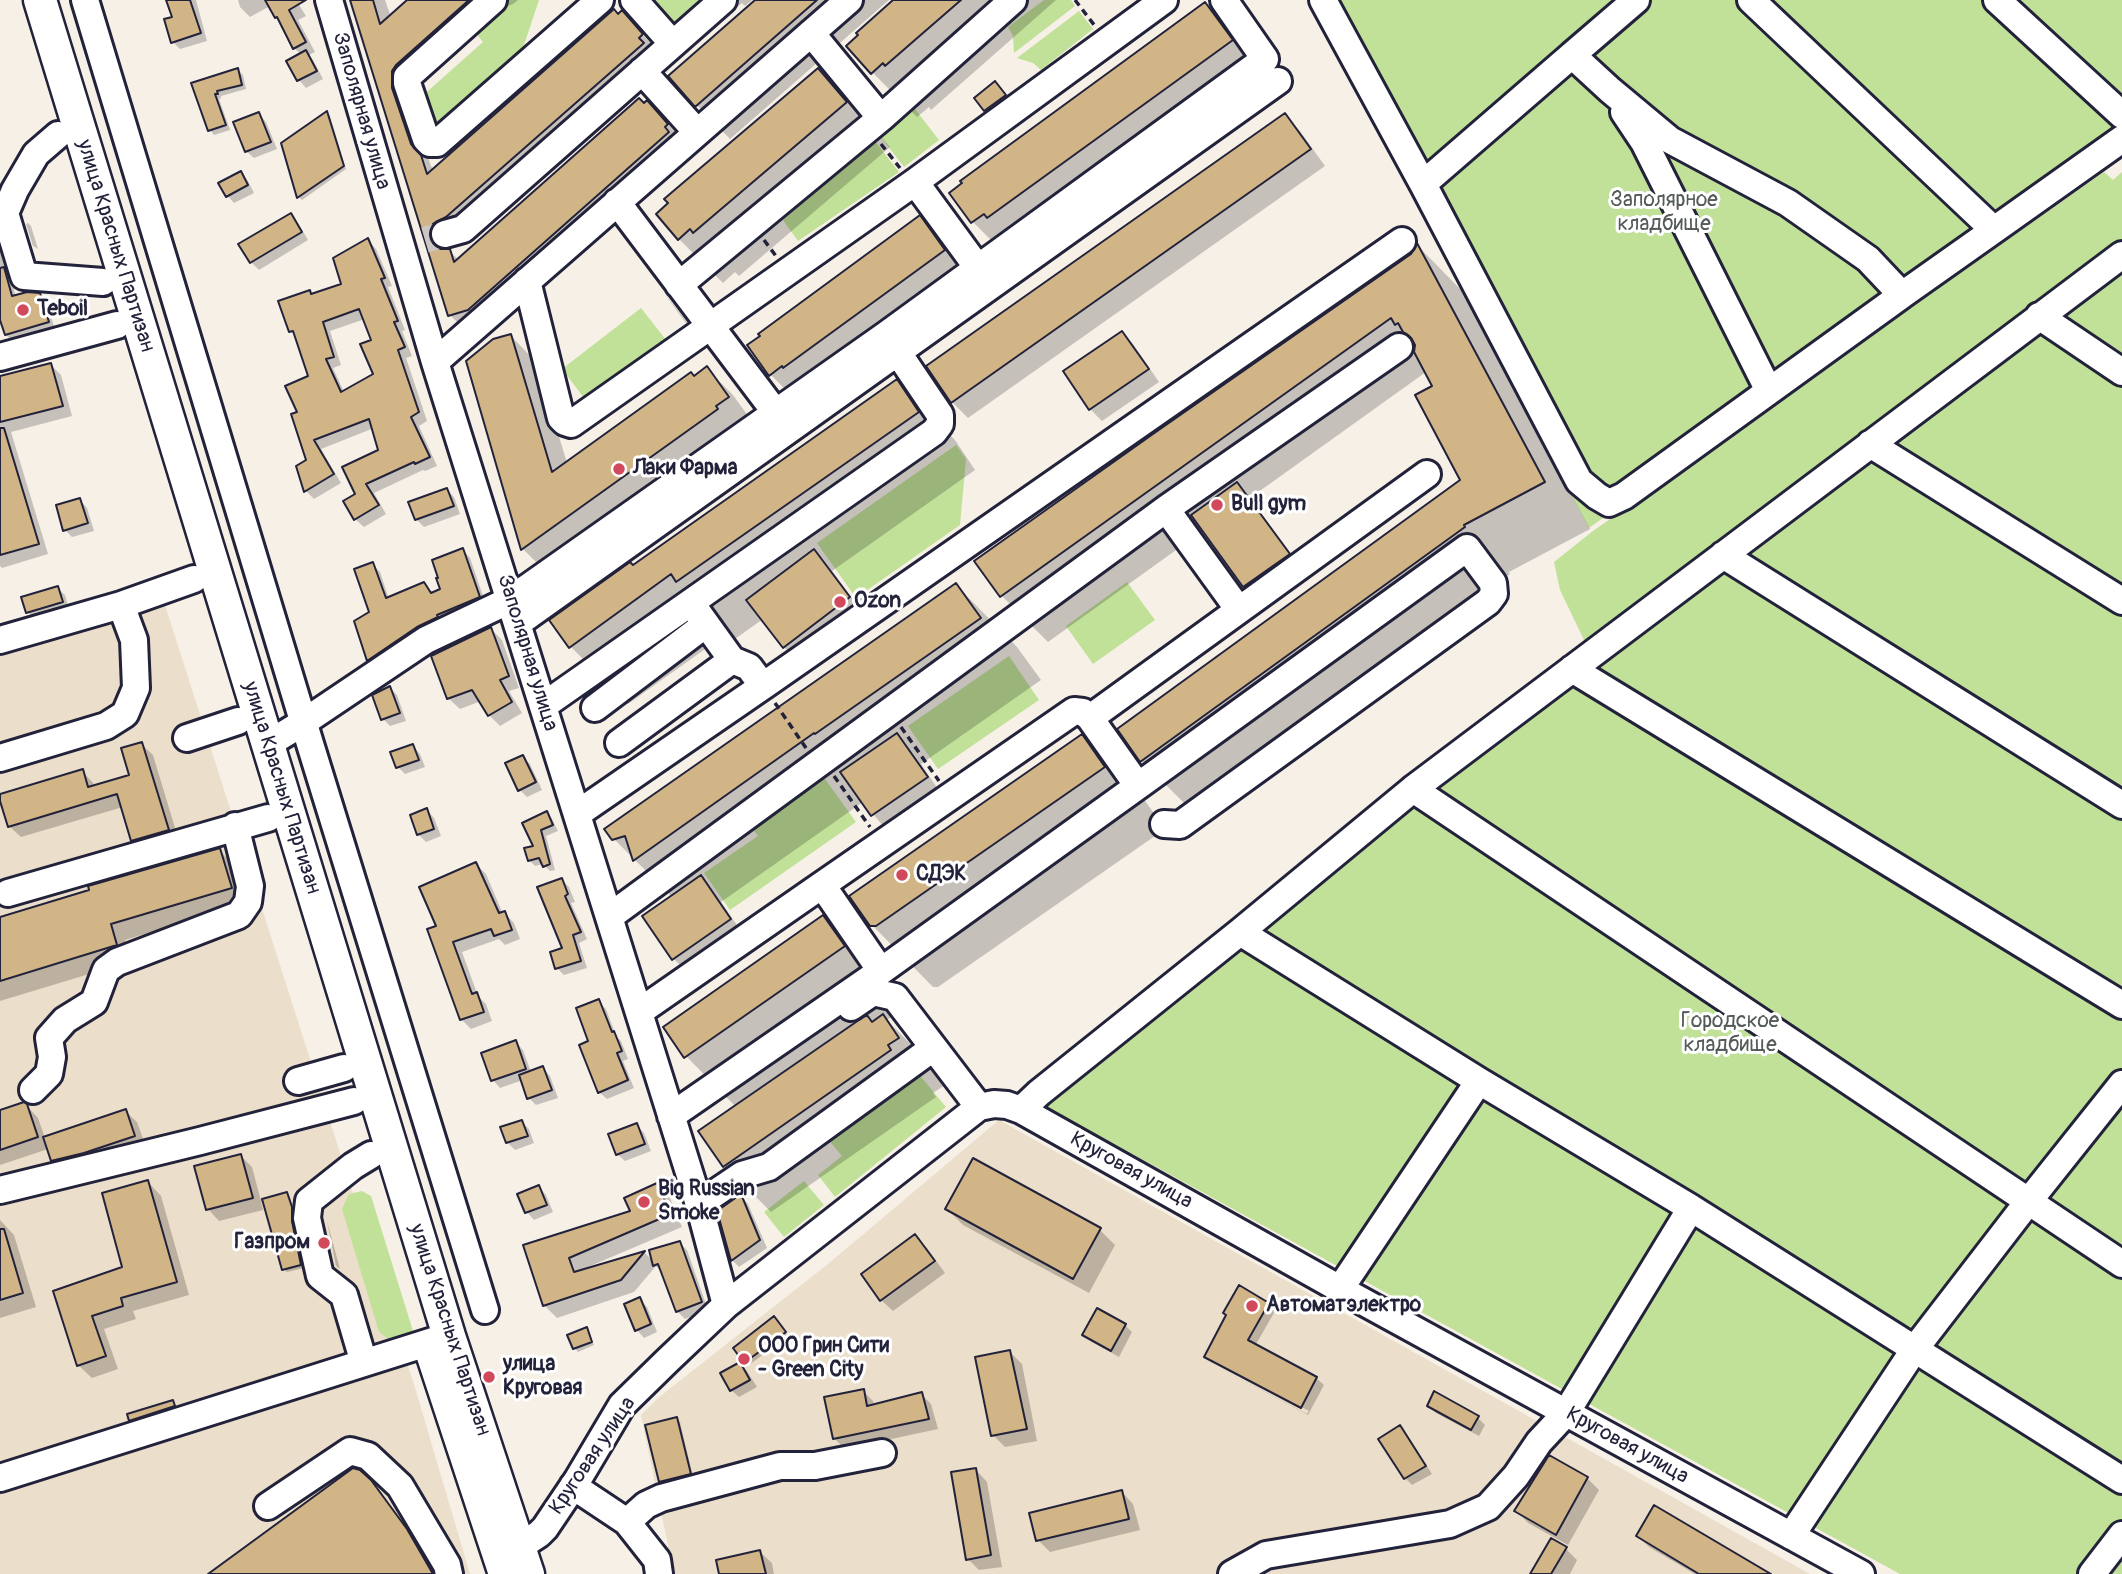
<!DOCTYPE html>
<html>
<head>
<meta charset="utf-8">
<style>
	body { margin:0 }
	canvas { display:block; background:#f6f0e7 }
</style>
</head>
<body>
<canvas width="2122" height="1574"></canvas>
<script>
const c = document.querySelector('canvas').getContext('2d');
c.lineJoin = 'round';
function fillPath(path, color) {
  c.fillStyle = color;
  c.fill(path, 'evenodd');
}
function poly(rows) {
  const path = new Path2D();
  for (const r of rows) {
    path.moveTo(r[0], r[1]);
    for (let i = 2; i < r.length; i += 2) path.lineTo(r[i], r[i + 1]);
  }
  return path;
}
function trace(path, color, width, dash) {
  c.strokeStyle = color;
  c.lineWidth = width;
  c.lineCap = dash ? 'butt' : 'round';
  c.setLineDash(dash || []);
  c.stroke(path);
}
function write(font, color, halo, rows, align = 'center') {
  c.font = font + ' Pangolin,sans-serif';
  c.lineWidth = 6;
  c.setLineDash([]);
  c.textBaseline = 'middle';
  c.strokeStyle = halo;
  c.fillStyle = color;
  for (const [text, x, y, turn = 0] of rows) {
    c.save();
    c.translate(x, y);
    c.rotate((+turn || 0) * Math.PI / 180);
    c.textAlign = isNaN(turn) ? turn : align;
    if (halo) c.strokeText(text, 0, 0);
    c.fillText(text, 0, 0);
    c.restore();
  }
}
const built = poly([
	[165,605,416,1391,470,1574,0,1574,0,655],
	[999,1120,1810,1574,674,1574,641,1415,658,1398,828,1264]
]);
const green = poly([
	[508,0,539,0,523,48,442,121,434,122,420,98,483,42,474,31],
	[651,0,708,0,677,28],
	[1044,0,1071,0,1075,6,1014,53,1013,36,1008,27],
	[1310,0,2122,0,2122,147,1589,528],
	[1079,11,1093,29,1041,70,1033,63,1017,58],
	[915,109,939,140,904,167,880,136],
	[874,140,899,172,798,241,783,220],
	[2104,172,2113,180,2122,172,2122,1574,1900,1574,1043,1105,1585,642,1560,590,1554,562,1593,531],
	[641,308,670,345,590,406,562,369],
	[956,445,966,459,960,525,856,598,817,543],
	[1127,582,1155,620,1093,664,1066,626],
	[1009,656,1039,700,938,769,908,726],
	[825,779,856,822,730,910,704,873,758,836,753,829],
	[917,1072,946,1107,835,1197,818,1175,842,1156,827,1138],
	[804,1181,824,1205,784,1237,764,1212],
	[362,1191,371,1196,413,1331,407,1336,391,1341,379,1332,342,1209,349,1194]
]);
const shadow = poly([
	[168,0,196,0,207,41,180,49,173,42,174,18],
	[238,0,296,0,306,16,298,20,315,52,309,55,313,60,323,79,306,88,299,80,289,61,302,55,294,48,270,6,250,17,240,7],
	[352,0,385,0,391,17,410,0,518,0,513,4,503,8,412,90,411,109,431,166,434,170,622,13,662,55,454,242,449,251,459,260,647,102,687,145,470,335,450,315],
	[719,0,752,0,745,6,742,3,731,12],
	[758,0,889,0,730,139,697,105],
	[896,0,1056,0,931,110,929,107,917,117,872,72],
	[1205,5,1250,50,1276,86,1018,267,973,222],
	[238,70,243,75,246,89,221,96,221,98,219,99,230,130,214,135,210,130,193,84],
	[818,70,862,115,890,147,739,276,735,272,723,283,679,239],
	[998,87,1008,99,988,113,976,98],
	[327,113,330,116,346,169,302,200,299,197,283,144],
	[259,114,266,122,277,149,254,158,246,151],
	[1285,115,1300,131,1325,166,968,418,952,402],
	[241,173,248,181,254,193,234,203,227,195],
	[291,215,298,223,308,240,259,270,251,262],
	[919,217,963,261,988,295,814,418,770,374],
	[28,223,31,226,38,249,33,246,26,224],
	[0,240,16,297,39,295,46,302,55,329,13,341,6,335,0,314],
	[368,240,376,249,392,286,388,287,405,330,402,331,412,356,406,358,427,421,419,426,437,466,425,471,423,470,374,493,386,514,364,527,355,519,357,495,381,451,374,428,321,449,341,483,314,499,306,491,308,461,300,413,310,376,297,337,291,331,309,292,312,295,343,285],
	[365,319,374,340,375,374,344,392,333,368,341,365,330,331],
	[1418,246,1463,292,1590,529,1509,572,1510,574,1188,807,1142,761,1119,729,1463,481,1434,387,1426,372,1250,498,1300,566,1256,598,1245,586,1204,530,1048,642,1002,596,977,562,1412,255],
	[666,296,669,299,690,326,686,323],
	[1122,333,1133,344,1159,382,1102,421,1090,409],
	[511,336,537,363,567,463,707,369,733,395,754,424,549,575,523,549,468,362],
	[51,365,61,375,72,416,11,432,48,554,2,568,0,566,0,378],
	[897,382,955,440,975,470,832,571,861,610,796,659,784,647,763,619,735,639,729,632,628,704,570,646,633,567],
	[447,490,454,497,460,514,424,527,416,519],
	[80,500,87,508,94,531,72,537,65,530],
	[463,550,470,558,486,605,375,667,368,660,372,564,380,572,389,599,424,585,433,594,442,590],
	[956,585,1017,647,1041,680,921,764,938,789,884,827,863,802,721,902,741,931,685,970,674,959,672,897,613,838],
	[57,588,65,595,69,609,35,619,28,612],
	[491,629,502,640,519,688,509,691,522,713,500,726,489,715,481,701,460,709,448,698],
	[390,688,397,695,406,721,390,726,383,719],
	[1082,736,1143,798,1165,829,938,987,933,987,872,925],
	[141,744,153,755,179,841,144,851,133,840,123,807,21,837,9,826,82,771,93,783,95,787,131,776],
	[413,746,420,754,425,767,405,774,398,767],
	[523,757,530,764,542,790,527,797,520,790],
	[427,810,434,818,441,836,426,842,418,834],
	[547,814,552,819,558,831,546,836,555,870,550,871,543,864,535,866,529,860,535,847,525,824],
	[219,850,235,866,246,903,125,940,132,961,0,1001,0,919],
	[476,864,486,874,503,914,505,913,514,923,520,939,505,945,499,939,462,952,478,996,486,1004,492,1021,471,1029,461,1019,438,927],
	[562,880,569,887,575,902,571,903,587,939,579,943,587,968,564,975,557,968,564,949],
	[823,917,885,979,905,1008,887,1020,929,1063,945,1085,933,1093,936,1097,771,1212,724,1165,736,1107,686,1056],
	[598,1001,606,1009,616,1036,621,1041,628,1059,623,1061,634,1088,607,1099,599,1092,591,1042],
	[516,1042,523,1050,531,1072,543,1068,550,1076,558,1098,536,1105,529,1098,523,1080,500,1088,493,1080,483,1054],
	[26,1105,38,1118,45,1138,125,1111,137,1122,146,1147,64,1172,52,1160,48,1149,0,1165,0,1112],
	[522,1122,529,1129,534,1143,515,1150,507,1142],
	[636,1125,644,1133,651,1151,625,1161,617,1154],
	[241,1156,252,1167,261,1201,287,1194,290,1197,304,1268,287,1272,284,1269,265,1201,261,1202,263,1210,219,1221,208,1209],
	[148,1182,161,1196,189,1295,133,1311,136,1319,104,1329,118,1369,92,1378,78,1365,55,1292,125,1268],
	[657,1185,670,1198,682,1227,588,1267,589,1270,645,1253,654,1262,680,1243,687,1250,708,1310,685,1319,677,1311,663,1273,656,1266,634,1292,557,1318,544,1305,525,1246,632,1213],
	[539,1187,546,1195,553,1212,534,1220,527,1212,519,1195],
	[741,1197,748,1204,767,1248,739,1267,732,1260,719,1212],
	[947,1209,1100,1230,1115,1245,1089,1293,963,1225],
	[0,1220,14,1235,36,1307,0,1318],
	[327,1221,340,1269,336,1266],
	[915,1236,927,1248,945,1273,893,1311,881,1300],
	[639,1299,647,1307,657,1332,644,1338,637,1330],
	[1268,1304,1275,1311,1255,1346,1316,1378,1324,1385,1308,1415,1213,1364,1307,1414,1309,1411,1212,1360,1212,1363,1206,1357],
	[777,1322,788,1336,749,1365,735,1348],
	[1125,1325,1132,1332,1119,1357,1092,1342,1084,1335],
	[586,1329,594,1345,578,1352,575,1348],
	[1010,1352,1022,1364,1037,1441,1005,1447,993,1435],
	[740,1364,747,1371,757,1387,739,1397,731,1390],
	[863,1391,873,1401,874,1406,921,1394,931,1404,938,1429,845,1449,835,1439],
	[172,1402,180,1409,138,1427,130,1420],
	[1429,1405,1478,1418,1485,1425,1479,1436,1436,1413],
	[677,1419,680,1422,693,1477,664,1485,660,1481],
	[1400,1427,1407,1435,1432,1474,1412,1485,1405,1478],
	[976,1470,987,1482,1002,1567,979,1570,968,1559],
	[359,1472,380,1492,416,1540,436,1574,212,1574],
	[1587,1478,1599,1490,1568,1545,1528,1523,1517,1511],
	[1122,1492,1133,1504,1140,1530,1050,1552,1038,1540],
	[1638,1536,1767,1574,1695,1574,1649,1547],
	[1566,1549,1577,1560,1570,1574,1532,1574],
	[760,1552,772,1563,774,1574,721,1574]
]);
const building = poly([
	[166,0,190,0,201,33,171,43,164,19,172,17,166,0],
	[265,0,306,0,289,10,306,42,293,49,277,17,275,18,265,0],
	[350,0,373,0,380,24,407,0,469,0,396,65,392,71,392,88,411,144,421,155,427,174,614,9,618,14,622,10,643,34,639,38,644,43,446,217,433,224,430,231,430,239,434,245,440,249,450,249,454,262,639,98,644,103,647,100,668,124,665,127,669,132,468,310,448,316,350,0],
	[755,0,817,0,695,107,668,76,755,0],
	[893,0,961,0,885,66,883,63,871,74,846,46,858,35,856,33,893,0],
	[1205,2,1233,40,987,218,984,214,971,223,949,193,962,183,960,181,1205,2],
	[306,50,317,71,297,81,286,61,306,50],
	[238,68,242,85,217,91,218,94,215,94,226,125,208,131,191,83,238,68],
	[818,68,847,102,693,233,690,229,678,240,656,214,668,203,664,199,818,68],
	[995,81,1006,95,984,111,974,98,995,81],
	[327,111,344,166,297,198,281,143,327,111],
	[259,112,271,142,245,152,233,122,259,112],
	[1285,113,1311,149,951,403,926,366,1285,113],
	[241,171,248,185,226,197,218,183,241,171],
	[291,213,302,232,250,263,238,244,291,213],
	[920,215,945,250,783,368,782,366,769,376,747,345,760,336,758,334,920,215],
	[368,238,385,278,381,279,398,321,394,322,405,347,398,350,419,412,411,417,430,457,415,464,414,462,366,484,379,505,354,520,343,501,355,494,342,467,378,450,369,419,314,440,334,474,304,492,296,466,306,460,291,414,297,412,285,386,308,376,293,331,289,332,278,301,310,290,311,294,341,284,333,258,368,238],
	[359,309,371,340,360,344,373,374,341,392,326,359,334,357,323,322,359,309],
	[1417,243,1545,482,1464,525,1465,527,1140,762,1117,729,1460,480,1415,395,1432,386,1414,352,1415,345,1411,338,1403,332,1398,323,1395,325,1391,318,1000,597,974,561,1153,434,1411,254,1417,243],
	[4,267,12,296,27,292,40,293,49,322,5,335,0,320,0,268,4,267],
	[1122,331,1149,369,1089,410,1063,371,1122,331],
	[511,334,552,472,691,372,694,376,707,366,729,397,716,406,718,409,521,550,466,361,493,339,511,334],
	[51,363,63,406,0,422,0,376,51,363],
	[897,379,919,412,676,582,671,574,569,648,549,620,630,562,633,565,897,379],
	[0,428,4,428,39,544,0,555,0,428],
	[1237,482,1290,554,1243,587,1191,515,1237,482],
	[447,488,454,506,415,520,408,502,447,488],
	[80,498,88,523,63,531,56,505,80,498],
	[463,548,480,597,437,615,438,617,417,627,367,661,354,621,369,612,354,569,373,562,386,598,424,582,431,593,440,589,436,578,438,578,432,560,463,548],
	[814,549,850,597,783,648,746,600,814,549],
	[956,583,981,618,815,734,814,733,633,861,625,836,612,840,604,829,956,583],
	[58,586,63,602,26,613,21,597,58,586],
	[491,627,509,676,500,680,512,702,488,716,472,690,447,699,431,656,491,627],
	[390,686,400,713,381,720,372,695,390,686],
	[897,733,928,777,871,816,840,772,897,733],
	[1082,734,1105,767,876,926,870,926,849,896,1082,734],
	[142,742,169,830,131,841,117,794,8,827,0,801,0,794,83,769,88,787,129,775,121,748,142,742],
	[413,744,419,760,396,768,390,752,413,744],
	[523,755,536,782,518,791,505,763,523,755],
	[427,808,434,829,417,835,410,815,427,808],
	[547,811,553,825,541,830,550,864,543,867,539,858,528,861,524,848,533,846,522,823,547,811],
	[220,848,232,888,111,924,117,945,0,981,0,917,89,890,88,886,220,848],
	[476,862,499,913,505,911,512,930,494,936,491,929,453,942,472,994,477,992,484,1012,460,1020,427,929,436,926,419,887,476,862],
	[701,875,731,919,672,960,642,916,701,875],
	[562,878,568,894,565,896,581,932,573,935,581,961,555,969,550,952,562,948,537,887,562,878],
	[823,915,845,946,684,1058,663,1027,823,915],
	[599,999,612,1032,614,1031,622,1051,617,1053,628,1080,598,1093,579,1045,588,1041,576,1008,599,999],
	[883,1014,899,1038,888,1045,891,1050,723,1167,698,1131,856,1022,867,1015,872,1022,883,1014],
	[516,1040,526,1069,491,1081,481,1053,516,1040],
	[543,1066,552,1090,527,1099,519,1075,543,1066],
	[24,1102,27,1104,38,1137,0,1150,0,1110,24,1102],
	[126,1109,135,1136,84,1153,51,1161,43,1137,126,1109],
	[522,1120,528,1136,506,1143,500,1127,522,1120],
	[637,1123,645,1144,616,1155,608,1134,637,1123],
	[241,1154,253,1198,206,1210,194,1166,241,1154],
	[973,1158,1101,1228,1073,1279,945,1209,973,1158],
	[148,1180,177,1282,121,1298,123,1306,92,1316,106,1356,77,1366,53,1291,122,1267,102,1193,148,1180],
	[657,1183,671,1214,569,1258,574,1272,645,1251,621,1280,543,1306,523,1245,630,1211,624,1198,657,1183],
	[539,1185,547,1205,525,1213,517,1194,539,1185],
	[287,1192,292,1207,292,1221,301,1265,282,1270,262,1199,287,1192],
	[741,1194,760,1240,731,1261,717,1211,741,1194],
	[0,1229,4,1229,23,1293,0,1300,0,1229],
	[915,1234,935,1261,880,1301,861,1274,915,1234],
	[680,1241,702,1302,676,1312,658,1264,653,1266,649,1250,680,1241],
	[1239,1285,1269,1303,1248,1340,1317,1377,1301,1408,1204,1357,1226,1315,1223,1313,1239,1285],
	[640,1297,651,1324,635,1331,624,1304,640,1297],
	[1097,1308,1126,1324,1111,1351,1082,1335,1097,1308],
	[774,1316,786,1332,744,1363,733,1348,774,1316],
	[587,1327,592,1342,573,1349,567,1335,587,1327],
	[1010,1350,1027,1429,991,1436,975,1357,1010,1350],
	[740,1362,750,1380,730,1391,720,1373,740,1362],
	[864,1389,867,1406,922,1392,929,1419,833,1439,824,1397,864,1389],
	[1434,1391,1479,1416,1471,1430,1427,1406,1434,1391],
	[173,1400,175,1406,129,1421,127,1414,173,1400],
	[677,1417,691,1474,659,1482,645,1425,677,1417],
	[1400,1425,1426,1466,1404,1479,1378,1439,1400,1425],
	[1549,1455,1588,1477,1556,1535,1514,1511,1549,1455],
	[353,1468,360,1470,371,1480,407,1529,433,1574,208,1574,353,1468],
	[976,1468,991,1555,966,1560,951,1472,976,1468],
	[1122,1490,1129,1519,1036,1541,1029,1513,1122,1490],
	[1654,1505,1771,1574,1699,1574,1636,1536,1654,1505],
	[1551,1538,1567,1547,1551,1574,1530,1574,1551,1538],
	[760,1550,766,1574,719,1574,716,1560,760,1550]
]);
const minorTunnel = poly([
	[425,240,445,234]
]);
const path = poly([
	[1075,0,1095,26],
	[881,144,900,168],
	[764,240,776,256],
	[775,703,806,748],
	[901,727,939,781],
	[834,776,870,827]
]);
const minor = poly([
	[85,0,311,747,485,1310],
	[329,0,435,362,699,1204,726,1305],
	[493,0,407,77,407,83,426,139,430,143,437,143,600,0],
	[634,0,673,44],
	[1323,0,1423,184,1572,55,1610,90,1670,140,1788,203,1868,259,1902,295,1994,230],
	[1751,0,1994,230,2122,139],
	[1997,0,2122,115],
	[811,33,881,118],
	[1572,55,1636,0],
	[642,71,697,132],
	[1624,112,1644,142,1769,391],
	[58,135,36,154,15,190,5,213,24,276,103,282],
	[915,182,978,268],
	[1423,184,1579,481,1597,496,1609,503,1624,496,1902,295],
	[617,202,776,413],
	[445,234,463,229,723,0],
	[527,281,561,418,565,422,571,424,915,182,1164,0],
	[679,285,881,118,1013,0],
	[2039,316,2122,372],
	[0,357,117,325],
	[435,362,849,0],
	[1870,444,2122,601],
	[1166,509,1239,610],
	[1723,555,2122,805],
	[518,623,1278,81],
	[0,640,121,605,194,579],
	[1572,669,2122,1005],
	[763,686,1402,241],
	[543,706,934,432,940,424,940,415,888,338],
	[595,708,706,624],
	[1090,718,1427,474],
	[187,738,238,721],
	[619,743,732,660],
	[268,744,304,722,426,640,510,600,886,335,1265,59,1224,0],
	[0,758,106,726,125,714,136,688,134,640,121,605],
	[1138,786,1467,548,1493,583,1494,594,1488,602,1180,825,1164,824],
	[1413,789,2122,1264],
	[577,814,763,686,749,667,732,660,691,603],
	[822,885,1074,711,1083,712,1090,718,1138,786,881,971],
	[8,893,268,818],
	[609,917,1166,509,1399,347],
	[1240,932,1479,1081,1691,1208,2122,1480],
	[851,1007,873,992,895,997,979,1107],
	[639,1012,822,885,881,971,671,1116],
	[298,1081,344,1068],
	[33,1090,49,1074,52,1057,49,1038,65,1020,94,1002,106,970,117,962,239,915,248,902,250,886,235,826],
	[1021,1110,1039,1093,1240,932,1413,789,2122,255],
	[0,1190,200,1141,354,1101],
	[699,1204,742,1175,769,1167,933,1048],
	[1340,1289,1479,1081],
	[364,1363,344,1295,320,1276,307,1218,309,1201,353,1166,371,1155],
	[0,1478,449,1336],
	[573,1486,627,1522,657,1560,659,1574],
	[268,1506,350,1451,368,1456,400,1486,447,1565,449,1574],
	[627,1522,646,1505,661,1498,780,1466,815,1466,882,1453],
	[1791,1536,1914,1350,2028,1202,2122,1084],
	[519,1547,539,1534,545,1528,578,1479,622,1405,667,1361,726,1305,979,1107,994,1104,1007,1105,1021,1110,1340,1289,1861,1574],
	[1232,1574,1266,1555,1450,1524,1488,1507,1516,1476,1539,1442,1566,1413,1691,1208],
	[2092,1574,2122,1535]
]);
const major = poly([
	[40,0,449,1336,528,1574],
	[431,1350,505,1574]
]);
const markers = [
	[23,310,7,"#d1495b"],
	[619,469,7,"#d1495b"],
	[1217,505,7,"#d1495b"],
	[840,602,7,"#d1495b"],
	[902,875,7,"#d1495b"],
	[644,1202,7,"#d1495b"],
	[324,1243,7,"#d1495b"],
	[1252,1306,7,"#d1495b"],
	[744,1359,7,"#d1495b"],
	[489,1377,7,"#d1495b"]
];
const streetNames = [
	["Заполярная улица",361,111,74],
	["улица Красных Партизан",115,246,73],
	["Заполярная улица",527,653,73],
	["улица Красных Партизан",281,788,73],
	["Круговая улица",1131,1171,29],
	["улица Красных Партизан",449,1330,72],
	["Круговая улица",1627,1446,29],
	["Круговая улица",593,1456,-56]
];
const parkNames = [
	["Заполярное",1664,201],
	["кладбище",1664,225],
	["Городское",1730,1022],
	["кладбище",1730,1046]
];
const poiNames = [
	["Teboil",37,310],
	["Лаки Фарма",633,469],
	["Bull gym",1231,505],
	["Ozon",854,602],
	["СДЭК",916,875],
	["Big Russian",658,1190],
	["Smoke",658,1214],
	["Газпром",310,1243,"right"],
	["Автоматэлектро",1266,1306],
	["ООО Грин Сити",758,1347],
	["- Green City",758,1371],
	["улица",503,1365],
	["Круговая",503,1389]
];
fillPath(built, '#ebdeca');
fillPath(green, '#c1e199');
fillPath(shadow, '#0003');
fillPath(building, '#d2b587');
trace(building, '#22223b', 2);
trace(minorTunnel, '#ccc7c5', 26, [26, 13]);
trace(minor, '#22223b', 32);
trace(major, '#22223b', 37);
trace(path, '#22223b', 3.5, [7, 5]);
trace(minor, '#fff', 26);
trace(major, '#fff', 32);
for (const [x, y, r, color] of markers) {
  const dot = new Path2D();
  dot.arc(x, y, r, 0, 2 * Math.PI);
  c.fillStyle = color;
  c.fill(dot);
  trace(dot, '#fff', 2.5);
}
write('21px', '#22223b', '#fff', streetNames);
write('21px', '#525b57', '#fff', parkNames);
write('bold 21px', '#22223b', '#fff', poiNames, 'left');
</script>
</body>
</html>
